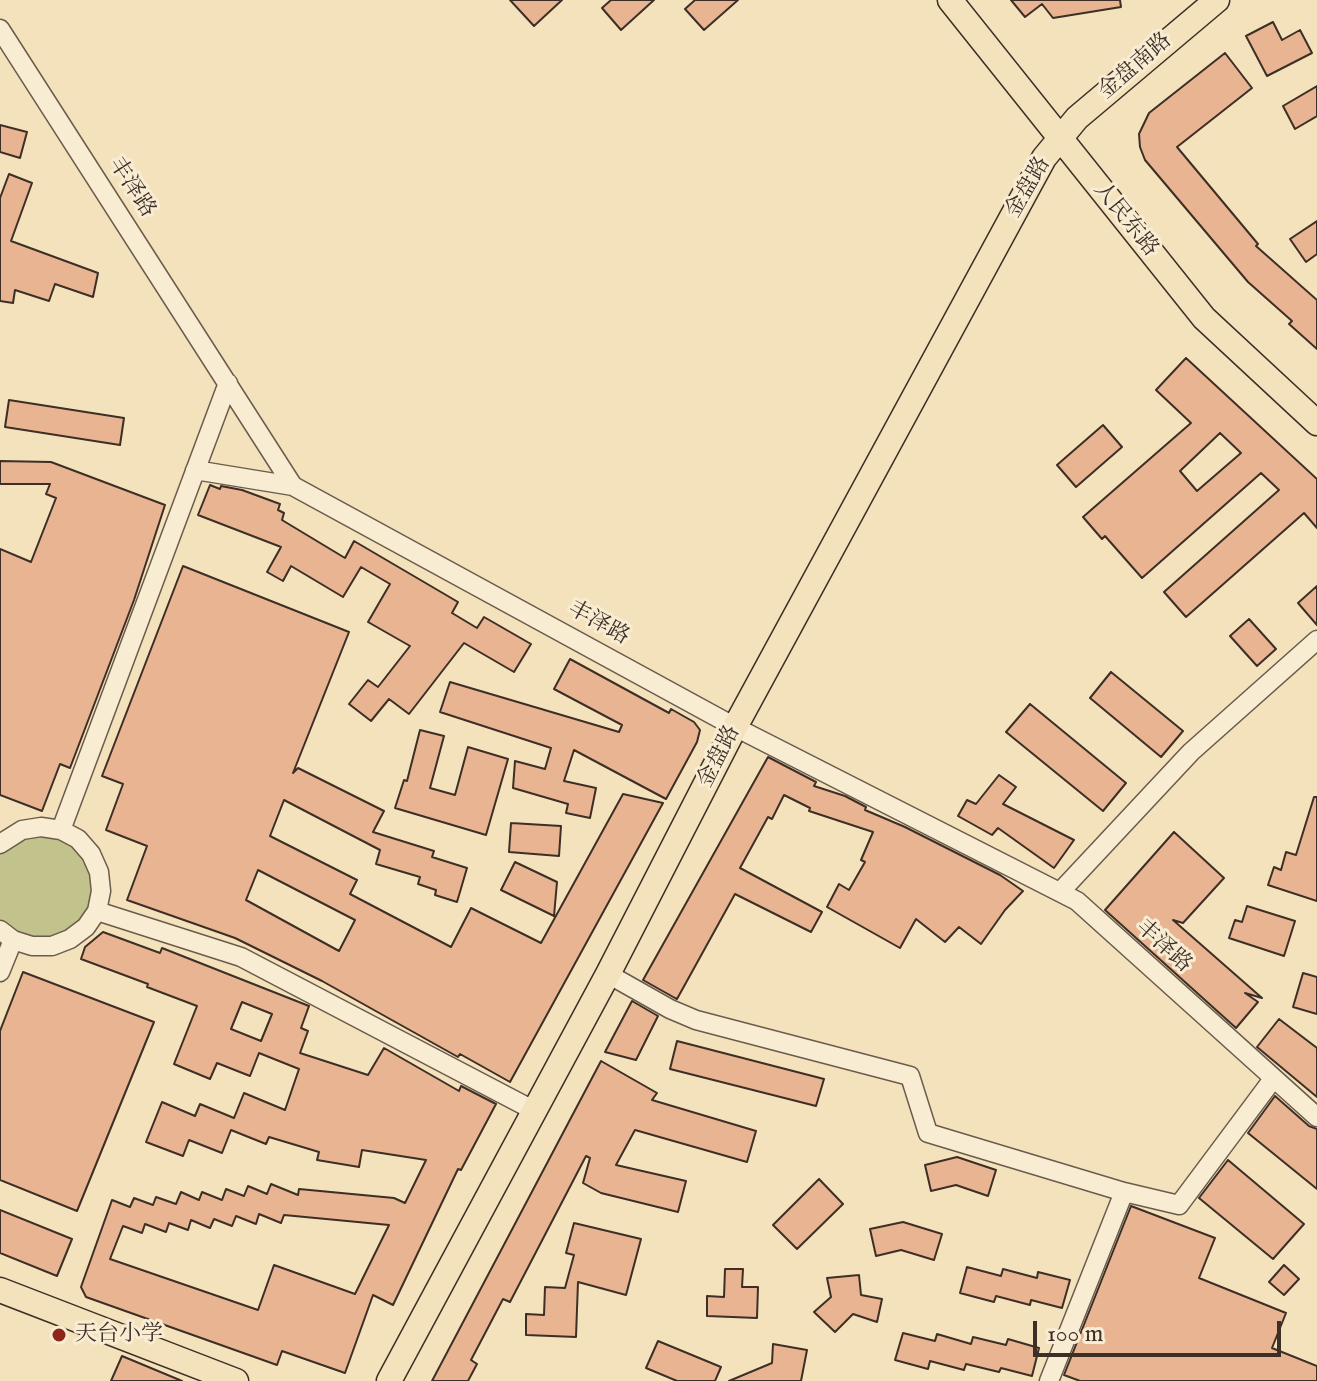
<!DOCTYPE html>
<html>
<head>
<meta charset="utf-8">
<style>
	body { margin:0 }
	#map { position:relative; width:1317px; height:1381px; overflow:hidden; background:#f4e2bc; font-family:"IM FELL English",serif }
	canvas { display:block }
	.scale { position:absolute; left:1033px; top:1321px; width:248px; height:36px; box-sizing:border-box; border:4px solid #3d2e26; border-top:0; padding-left:10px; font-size:24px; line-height:28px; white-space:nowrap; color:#3d2e26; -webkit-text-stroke:6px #f8ecd3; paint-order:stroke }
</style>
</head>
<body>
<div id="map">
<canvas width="1317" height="1381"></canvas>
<div class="scale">100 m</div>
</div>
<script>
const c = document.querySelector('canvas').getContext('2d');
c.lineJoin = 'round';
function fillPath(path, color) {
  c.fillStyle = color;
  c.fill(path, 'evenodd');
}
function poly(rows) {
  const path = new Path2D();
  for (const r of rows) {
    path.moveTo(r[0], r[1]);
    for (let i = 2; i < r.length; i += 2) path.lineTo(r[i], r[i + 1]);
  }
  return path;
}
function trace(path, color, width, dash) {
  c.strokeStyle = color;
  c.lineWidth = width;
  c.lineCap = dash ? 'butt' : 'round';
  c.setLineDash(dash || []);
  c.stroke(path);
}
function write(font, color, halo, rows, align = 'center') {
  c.font = font + ' "IM FELL English","Noto Serif SC",serif';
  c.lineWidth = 6;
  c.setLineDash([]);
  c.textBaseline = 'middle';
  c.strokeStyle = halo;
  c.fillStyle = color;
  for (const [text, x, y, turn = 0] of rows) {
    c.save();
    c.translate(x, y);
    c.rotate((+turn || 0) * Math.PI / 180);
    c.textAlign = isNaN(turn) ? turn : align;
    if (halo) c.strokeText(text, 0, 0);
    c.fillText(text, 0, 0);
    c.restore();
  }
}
const green = poly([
	[41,827,91,854,97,911,52,946,0,930,0,844]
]);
const building = poly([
	[510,0,562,0,534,26,510,0],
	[611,0,654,0,621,30,602,8,611,0],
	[695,0,738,0,704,30,685,9,695,0],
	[1011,0,1120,0,1121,7,1053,18,1042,4,1025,17,1011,0],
	[1273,22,1282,40,1300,30,1312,53,1267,76,1246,36,1273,22],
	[1225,53,1252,88,1177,147,1258,244,1256,246,1317,300,1317,349,1289,324,1292,321,1248,282,1145,160,1140,147,1139,134,1149,113,1225,53],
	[1317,86,1317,116,1295,129,1283,106,1317,86],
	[0,125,27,132,20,158,0,152,0,125],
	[9,174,32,183,11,241,98,273,93,297,55,284,49,301,15,290,13,303,0,301,0,198,9,174],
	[1317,221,1317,254,1306,262,1290,239,1317,221],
	[1186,358,1317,479,1317,528,1304,513,1186,617,1164,592,1279,490,1261,473,1142,578,1105,536,1102,539,1083,517,1191,423,1156,390,1186,358],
	[1220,433,1241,453,1197,491,1180,471,1220,433],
	[9,400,124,418,120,445,5,427,9,400],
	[1103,425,1122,447,1076,487,1057,465,1103,425],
	[0,461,51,462,165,505,134,600,70,768,60,764,42,811,0,795,0,549,31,562,56,498,46,494,50,484,0,484,0,461],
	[210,485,220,489,221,486,242,490,280,504,278,510,284,513,282,520,345,558,354,541,458,602,452,613,477,628,484,617,531,644,514,672,464,643,409,714,389,699,371,721,349,704,368,680,378,687,410,646,368,622,390,584,361,567,343,597,291,566,283,581,267,572,281,547,198,515,210,485],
	[183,566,349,632,293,773,298,768,384,811,373,832,434,851,432,857,467,868,457,902,435,895,436,890,418,884,420,877,376,864,380,850,284,800,270,836,357,880,350,894,451,947,471,908,541,943,623,794,663,803,510,1082,460,1054,458,1057,322,981,235,938,127,900,147,846,106,830,123,784,102,776,183,566],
	[258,870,355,920,339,951,246,900,258,870],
	[1317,586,1317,625,1298,603,1317,586],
	[1249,619,1276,649,1257,666,1230,636,1249,619],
	[570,659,669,713,671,709,694,722,700,730,697,742,666,799,574,750,564,781,596,788,590,818,566,813,568,804,513,788,515,761,545,769,551,748,440,712,450,682,619,732,622,725,554,689,570,659],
	[1111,672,1183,731,1161,757,1090,698,1111,672],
	[1030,704,1126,783,1103,811,1006,732,1030,704],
	[420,730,444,736,430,788,455,795,468,747,508,759,486,835,395,808,404,780,407,781,420,730],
	[768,757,816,782,814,786,845,796,866,807,865,810,905,827,1000,875,1023,891,1005,910,981,944,959,927,945,942,916,919,900,948,827,907,839,884,849,890,865,862,861,860,873,832,809,811,810,808,784,795,772,819,768,817,740,868,822,912,811,932,735,894,677,999,675,998,643,980,768,757],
	[999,775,1016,787,1003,804,1074,840,1054,868,998,828,992,835,958,816,967,800,976,804,999,775],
	[1314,797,1317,797,1317,901,1268,885,1274,867,1281,870,1286,852,1296,855,1314,797],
	[511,823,561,826,559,856,509,852,511,823],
	[1174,832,1224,878,1183,923,1173,920,1262,998,1245,993,1258,1002,1236,1028,1105,910,1174,832],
	[515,862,557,882,554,916,501,890,515,862],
	[1247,906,1295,921,1284,956,1229,938,1235,920,1242,922,1247,906],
	[103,932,160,953,162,948,309,1006,301,1028,308,1031,300,1053,368,1075,384,1048,459,1091,461,1086,496,1104,461,1170,458,1169,393,1305,373,1295,345,1373,282,1351,277,1365,86,1297,81,1287,112,1200,130,1207,134,1198,153,1205,156,1197,176,1204,181,1192,199,1200,202,1192,222,1200,226,1189,244,1196,248,1186,267,1194,271,1184,298,1195,299,1189,394,1198,405,1203,426,1160,362,1150,359,1167,317,1160,319,1152,269,1137,266,1144,231,1130,222,1153,189,1140,183,1156,146,1142,162,1102,195,1116,200,1104,234,1118,244,1093,285,1110,299,1069,259,1053,250,1076,217,1063,210,1079,174,1064,197,1006,147,987,148,984,81,959,85,947,103,932],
	[242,1002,272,1014,261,1041,231,1029,242,1002],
	[259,1214,281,1223,284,1215,389,1225,355,1294,274,1265,258,1310,110,1259,123,1226,142,1233,145,1224,166,1232,169,1223,188,1230,191,1220,210,1228,214,1219,232,1226,236,1216,256,1224,259,1214],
	[23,972,154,1022,77,1211,0,1180,0,1031,23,972],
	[1303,973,1317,977,1317,1014,1293,1007,1303,973],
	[632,1001,658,1016,636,1060,605,1052,632,1001],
	[1279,1019,1317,1048,1317,1097,1257,1047,1279,1019],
	[677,1041,824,1079,816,1106,670,1069,677,1041],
	[601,1061,657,1093,652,1100,756,1131,747,1162,635,1130,616,1165,686,1181,678,1212,601,1193,583,1183,590,1158,586,1156,510,1302,503,1299,471,1360,477,1364,468,1381,432,1381,601,1061],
	[1275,1096,1309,1126,1317,1129,1317,1189,1248,1133,1275,1096],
	[957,1157,996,1170,988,1196,956,1185,931,1191,925,1165,957,1157],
	[1228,1160,1304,1224,1273,1259,1199,1198,1228,1160],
	[819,1179,843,1204,797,1249,773,1225,819,1179],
	[1131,1206,1215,1238,1199,1278,1286,1313,1272,1348,1317,1366,1317,1381,1080,1381,1064,1375,1131,1206],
	[0,1210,72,1239,57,1276,0,1253,0,1210],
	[903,1222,942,1234,934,1260,901,1250,876,1256,870,1229,903,1222],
	[574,1223,641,1239,626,1295,578,1282,576,1337,526,1335,526,1314,544,1315,545,1287,565,1288,574,1255,566,1253,574,1223],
	[1284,1265,1299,1279,1284,1295,1269,1282,1284,1265],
	[967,1267,1001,1276,1003,1269,1037,1278,1038,1272,1070,1280,1062,1308,1031,1300,1030,1305,996,1296,994,1302,960,1293,967,1267],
	[725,1269,743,1269,742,1287,758,1287,757,1318,707,1316,707,1296,724,1297,725,1269],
	[859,1275,861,1295,882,1299,877,1322,853,1314,835,1332,814,1312,831,1297,827,1278,859,1275],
	[903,1333,935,1341,937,1334,971,1344,973,1337,1006,1345,1008,1339,1039,1348,1032,1376,1001,1368,999,1372,966,1364,964,1370,930,1361,928,1369,895,1360,903,1333],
	[658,1341,721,1367,715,1381,677,1381,646,1368,658,1341],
	[773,1344,807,1350,801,1381,729,1381,772,1363,773,1344],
	[122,1356,182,1381,111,1381,122,1356]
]);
const minor = poly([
	[0,29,293,486,735,727,1077,901,1317,1117],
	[195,470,293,486],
	[61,830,228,383],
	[0,844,22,830,41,827,61,830,78,839,91,854,99,872,101,891,97,911,86,927,70,939,52,946,32,946,13,940,0,930],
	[1061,891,1191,752,1317,640],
	[97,911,241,957,533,1110],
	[0,972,13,940],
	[608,974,670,1009,696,1020,910,1076,928,1133,1124,1192],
	[1049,1381,1124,1192,1179,1205,1273,1079]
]);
const major = poly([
	[950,0,1204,318,1317,423],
	[0,1290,236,1381],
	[389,1381,608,974,735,727,1044,158,1077,118,1217,0]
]);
const markers = [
	[59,1335,8,"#8f2418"]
];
const streetNames = [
	["金盘南路",1136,67,-41],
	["丰泽路",131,188,57],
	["金盘路",1029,188,-60],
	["人民东路",1125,220,51],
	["丰泽路",598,624,29],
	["金盘路",720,757,-63],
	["丰泽路",1163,947,42]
];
const poiNames = [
	["天台小学",75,1335]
];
fillPath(green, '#c1c28c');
fillPath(building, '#e8b491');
trace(building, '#3d2e26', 2);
trace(minor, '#6b5b4c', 21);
trace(major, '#3d2e26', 27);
trace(minor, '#f8ecd3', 18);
trace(major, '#f4e2bc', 24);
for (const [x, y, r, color] of markers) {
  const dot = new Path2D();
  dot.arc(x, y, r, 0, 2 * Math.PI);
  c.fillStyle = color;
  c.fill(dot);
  trace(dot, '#f8ecd3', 3);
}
write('22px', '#3d2e26', '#f8ecd3', streetNames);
write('22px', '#3d2e26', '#f8ecd3', poiNames, 'left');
</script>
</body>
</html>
